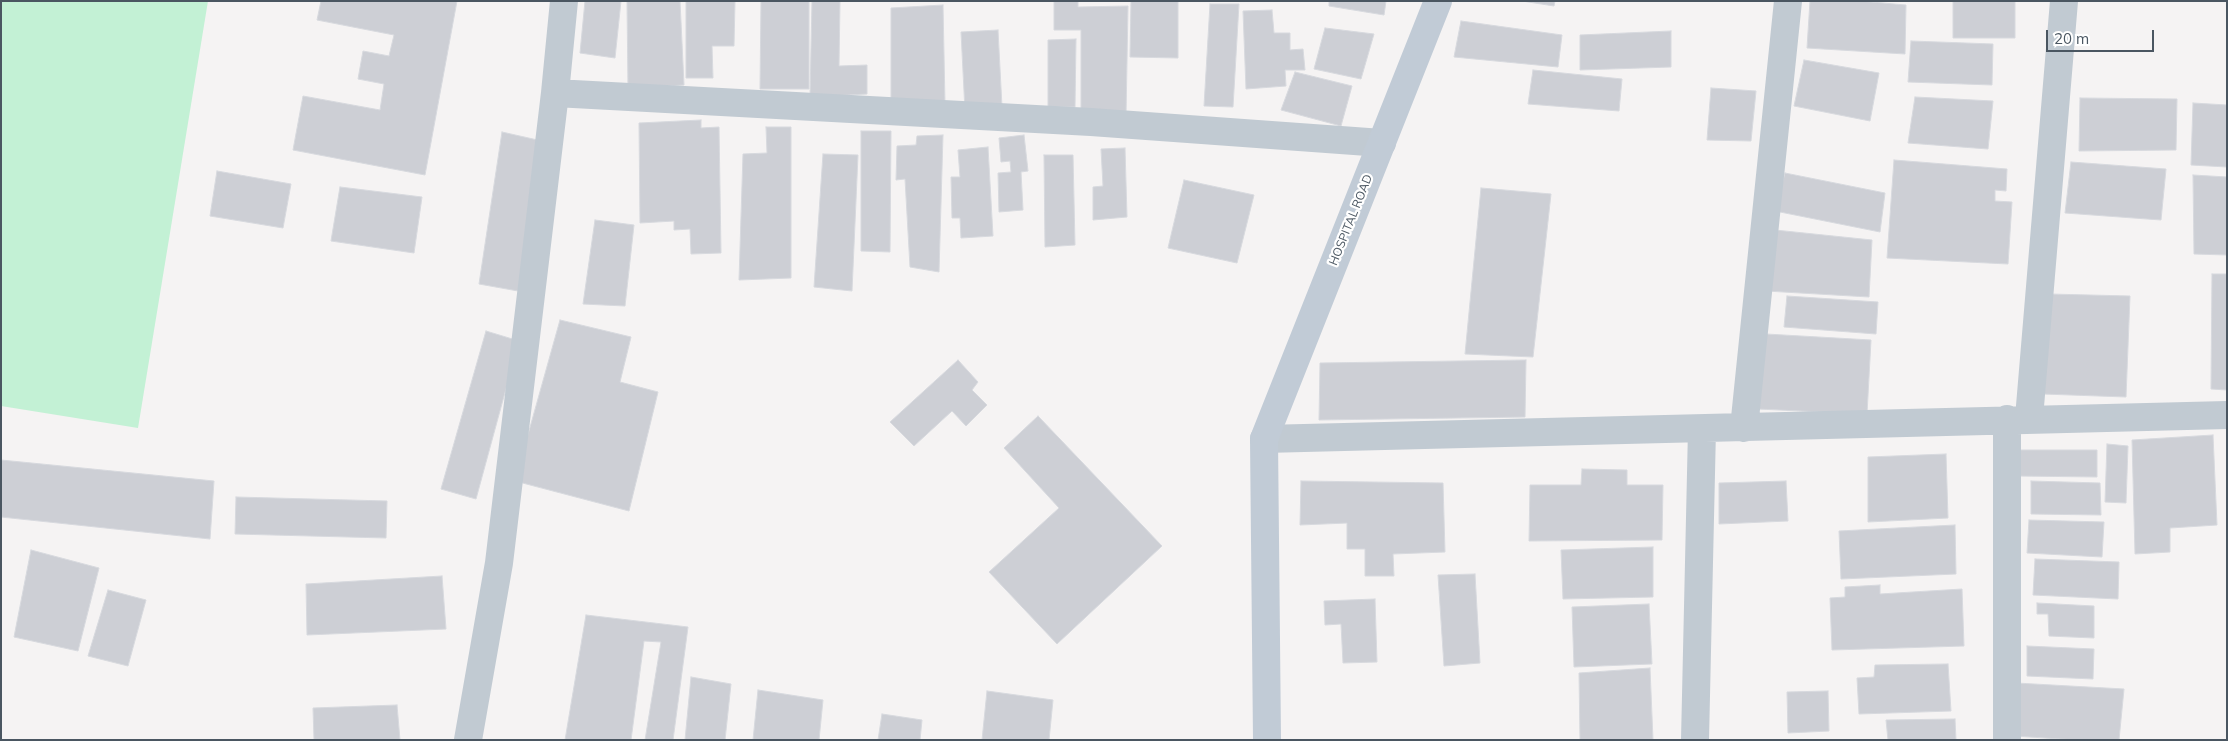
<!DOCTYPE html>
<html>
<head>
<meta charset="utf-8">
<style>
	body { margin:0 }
	#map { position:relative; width:2228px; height:741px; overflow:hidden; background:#f5f3f3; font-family:Mulish,sans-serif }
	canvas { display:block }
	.frame { position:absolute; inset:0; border:2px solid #4a5661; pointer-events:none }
	.scale { position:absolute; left:2046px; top:30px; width:108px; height:22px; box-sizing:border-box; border:2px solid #4a5661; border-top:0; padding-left:6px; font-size:15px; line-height:18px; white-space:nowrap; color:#4a5661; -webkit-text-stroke:4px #fff; paint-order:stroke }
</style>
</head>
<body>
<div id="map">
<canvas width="2228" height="741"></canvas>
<div class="frame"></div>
<div class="scale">20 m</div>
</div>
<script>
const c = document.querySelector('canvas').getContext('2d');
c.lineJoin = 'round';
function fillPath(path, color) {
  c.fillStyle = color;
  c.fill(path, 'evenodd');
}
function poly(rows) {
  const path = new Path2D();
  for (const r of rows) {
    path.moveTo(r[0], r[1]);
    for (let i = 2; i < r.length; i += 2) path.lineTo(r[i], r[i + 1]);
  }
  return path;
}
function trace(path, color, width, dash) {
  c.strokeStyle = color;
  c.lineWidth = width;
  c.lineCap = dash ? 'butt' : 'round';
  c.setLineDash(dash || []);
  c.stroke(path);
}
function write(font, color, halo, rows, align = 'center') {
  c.font = font + ' Mulish,sans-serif';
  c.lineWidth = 4.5;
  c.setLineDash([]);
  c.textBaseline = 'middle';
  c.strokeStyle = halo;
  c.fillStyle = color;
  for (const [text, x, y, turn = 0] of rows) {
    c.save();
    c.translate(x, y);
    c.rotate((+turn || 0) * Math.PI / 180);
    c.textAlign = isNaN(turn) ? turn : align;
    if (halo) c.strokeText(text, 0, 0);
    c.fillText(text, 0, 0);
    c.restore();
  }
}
const green = poly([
	[1,1,208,1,138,428,1,406]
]);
const building = poly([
	[321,1,457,1,425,175,293,150,303,96,380,110,384,84,358,79,363,51,389,56,394,35,317,20,321,1],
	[585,1,621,1,615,58,580,53,585,1],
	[627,1,680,1,684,85,628,88,627,1],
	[686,1,735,1,734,46,712,46,713,78,686,78,686,1],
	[761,1,809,1,809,89,760,89,761,1],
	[812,1,840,1,839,66,867,65,867,94,810,97,812,1],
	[1054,1,1078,1,1078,7,1128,6,1126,116,1081,117,1081,30,1054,30,1054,1],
	[1131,1,1178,1,1178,58,1130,57,1131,1],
	[1329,1,1386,1,1384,15,1329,6,1329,1],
	[1522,1,1555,1,1554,6,1522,1],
	[1810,1,1860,1,1906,5,1905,54,1807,48,1810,1],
	[1953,1,2015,1,2015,38,1953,38,1953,1],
	[1210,4,1239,4,1233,107,1204,106,1210,4],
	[943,5,945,104,891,105,891,8,943,5],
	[1272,10,1274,33,1290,33,1290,50,1303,49,1305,70,1285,70,1286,86,1246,89,1243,11,1272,10],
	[1461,21,1562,35,1558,67,1454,57,1461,21],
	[1325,28,1374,34,1361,79,1314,69,1325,28],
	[998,30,1002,107,965,111,961,32,998,30],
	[1671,31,1671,67,1580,70,1580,35,1671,31],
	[1076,39,1075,107,1048,107,1048,40,1076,39],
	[1911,41,1993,44,1992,85,1908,82,1911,41],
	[1804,60,1879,73,1870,121,1794,106,1804,60],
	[1533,70,1622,79,1619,111,1528,104,1533,70],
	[1295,72,1352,86,1341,126,1281,110,1295,72],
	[1711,88,1756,91,1751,141,1707,140,1711,88],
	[1915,97,1993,101,1988,149,1908,143,1915,97],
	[2080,98,2177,99,2176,150,2079,151,2080,98],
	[2193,103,2227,105,2227,167,2191,165,2193,103],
	[701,120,701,128,719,127,721,253,691,254,690,229,674,230,674,221,640,223,639,123,701,120],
	[766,127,791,127,791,278,739,280,743,154,767,153,766,127],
	[861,131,891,131,890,252,861,251,861,131],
	[502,132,542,141,518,291,479,284,502,132],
	[943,135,939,272,910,267,905,179,896,180,897,146,916,145,917,136,943,135],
	[1024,135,1028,171,1021,172,1023,210,999,212,998,173,1011,172,1010,161,1001,162,999,138,1024,135],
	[988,147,993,236,961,238,960,218,952,218,951,177,960,177,958,150,988,147],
	[1125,148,1127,217,1093,220,1093,187,1103,186,1101,149,1125,148],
	[823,154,858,155,852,291,814,287,823,154],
	[1044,155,1073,155,1075,245,1045,247,1044,155],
	[1894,160,2007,169,2006,191,1995,190,1995,201,2012,202,2008,264,1887,258,1894,160],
	[2071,162,2166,169,2161,220,2065,213,2071,162],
	[217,171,291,184,283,228,210,216,217,171],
	[1785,173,1885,193,1880,232,1775,211,1785,173],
	[2193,175,2227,177,2227,255,2194,254,2193,175],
	[1184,180,1254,195,1237,263,1168,248,1184,180],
	[340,187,422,197,414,253,331,241,340,187],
	[1481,188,1551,194,1533,357,1465,354,1481,188],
	[595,220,634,225,625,306,583,304,595,220],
	[1775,230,1872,240,1869,297,1766,291,1775,230],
	[2212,274,2227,274,2227,390,2211,389,2212,274],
	[2049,294,2130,296,2126,397,2043,394,2049,294],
	[1787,296,1878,302,1876,334,1784,327,1787,296],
	[560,320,631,337,620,382,658,392,629,511,515,481,560,320],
	[486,331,519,341,476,499,441,489,486,331],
	[1766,334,1871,340,1867,414,1758,409,1766,334],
	[958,360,978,382,972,390,987,405,966,426,952,411,914,446,890,422,958,360],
	[1526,360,1525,417,1319,420,1320,363,1526,360],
	[1038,416,1162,546,1057,644,989,572,1059,508,1004,448,1038,416],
	[2213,435,2217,525,2170,528,2170,552,2135,554,2132,440,2213,435],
	[2107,444,2128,446,2126,503,2105,502,2107,444],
	[2016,450,2097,450,2097,477,2017,476,2016,450],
	[1946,454,1948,518,1868,522,1868,457,1946,454],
	[1,460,214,481,210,539,1,517,1,460],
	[1582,469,1627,470,1627,485,1663,485,1662,540,1529,541,1530,485,1581,485,1582,469],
	[1301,481,1443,483,1445,552,1393,554,1394,576,1365,576,1365,549,1347,549,1347,523,1300,525,1301,481],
	[1786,481,1788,521,1719,524,1719,483,1786,481],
	[2031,481,2100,483,2101,515,2031,514,2031,481],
	[236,497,387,501,386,538,235,534,236,497],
	[2029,520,2104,522,2102,557,2027,553,2029,520],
	[1955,525,1956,574,1841,579,1839,531,1955,525],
	[1653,547,1653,597,1563,599,1561,550,1653,547],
	[31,550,99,568,78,651,14,637,31,550],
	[2035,559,2119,562,2118,599,2033,595,2035,559],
	[1475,574,1480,663,1444,666,1438,575,1475,574],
	[442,576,446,629,307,635,306,584,442,576],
	[1880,585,1880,594,1962,589,1964,646,1832,650,1830,598,1845,597,1845,587,1880,585],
	[108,590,146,600,128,666,88,656,108,590],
	[1375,599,1377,662,1343,663,1341,624,1325,625,1324,601,1375,599],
	[2037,603,2094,606,2094,638,2049,636,2048,614,2037,614,2037,603],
	[1649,604,1652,664,1574,667,1572,607,1649,604],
	[586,615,688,627,673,740,645,740,661,642,644,641,631,740,565,740,586,615],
	[2027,646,2094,649,2093,679,2027,676,2027,646],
	[1948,664,1951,711,1859,714,1857,678,1874,677,1875,665,1948,664],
	[1650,668,1653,740,1580,740,1579,673,1650,668],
	[691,677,731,684,725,740,685,740,691,677],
	[2016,683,2124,689,2119,740,2076,740,2014,736,2016,683],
	[758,690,823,700,819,740,753,740,758,690],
	[987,691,1053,700,1049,740,982,740,987,691],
	[1828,691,1829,731,1788,733,1787,692,1828,691],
	[397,705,400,740,314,740,313,708,397,705],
	[882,714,922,720,920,740,878,740,882,714],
	[1955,719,1956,740,1888,740,1886,720,1955,719]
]);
const minor = poly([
	[555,93,1091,122,1382,143],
	[2029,418,2064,1],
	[1744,428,1788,1],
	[1264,439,2227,415],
	[468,740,499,563,555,93,564,1],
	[1695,740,1702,429],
	[2007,740,2007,419]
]);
const secondary = poly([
	[1267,740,1264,439,1438,1]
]);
const streetNames = [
	["HOSPITAL ROAD",1351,220,-68]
];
fillPath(green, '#c3f1d5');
fillPath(building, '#cdcfd5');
trace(building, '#d7d9de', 1);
trace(minor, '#c1cad2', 28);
trace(secondary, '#c1cbd6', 28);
write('12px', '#4a5661', '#fff', streetNames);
</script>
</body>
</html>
